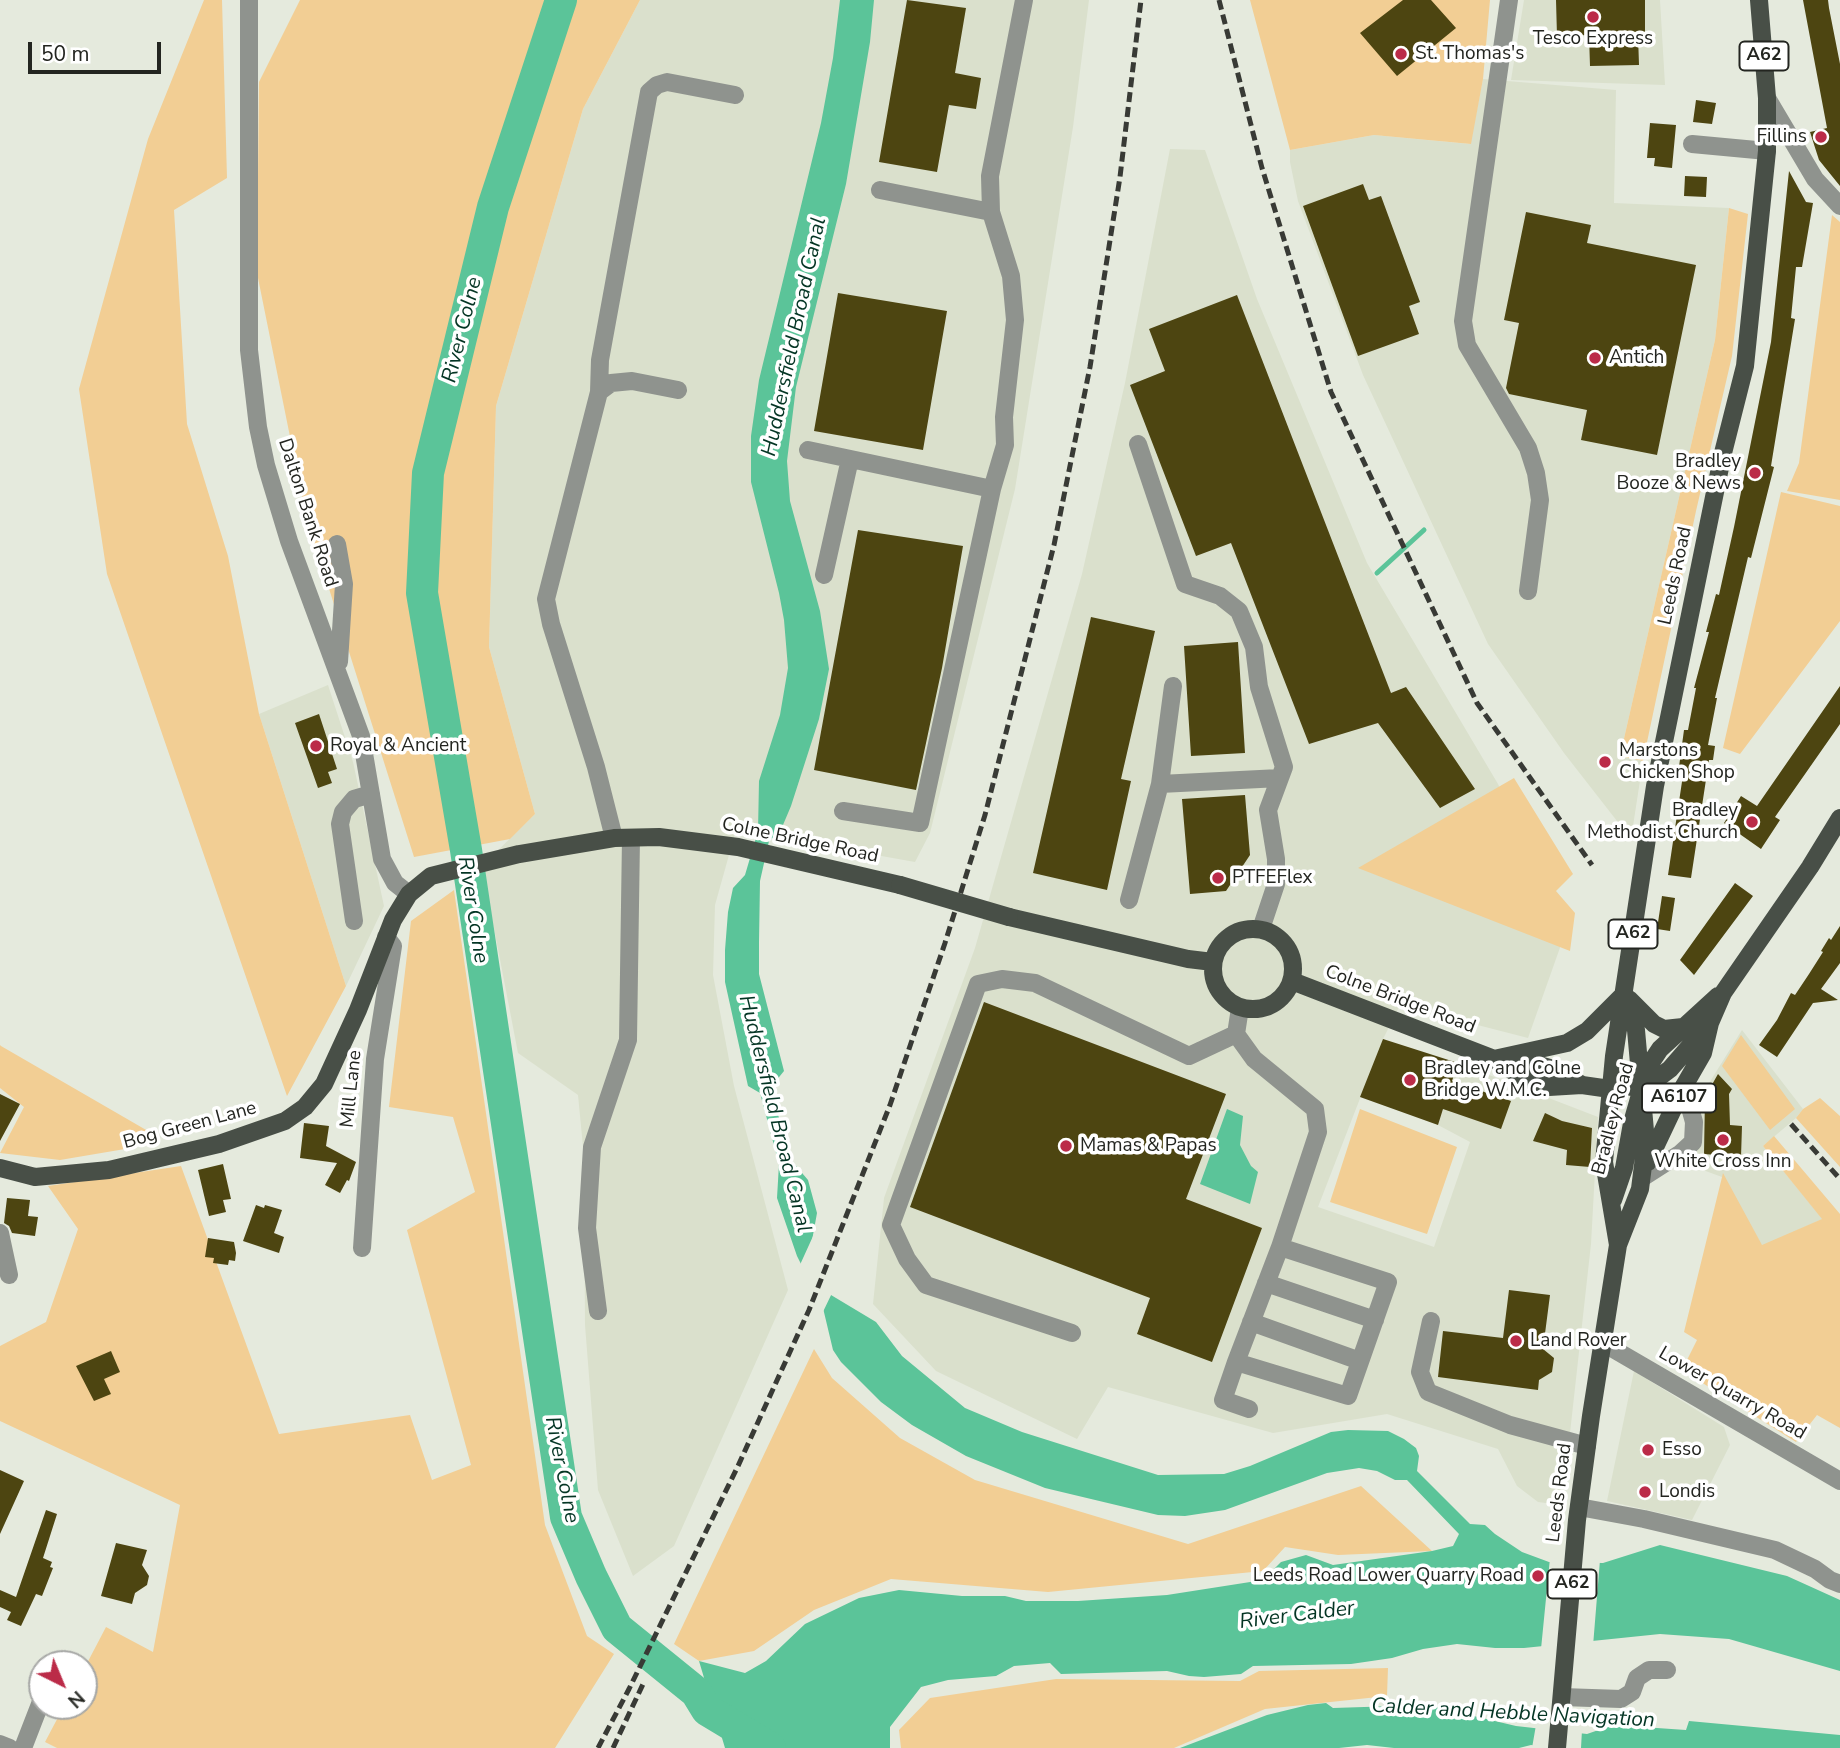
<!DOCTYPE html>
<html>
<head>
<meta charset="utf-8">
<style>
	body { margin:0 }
	#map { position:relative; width:1840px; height:1748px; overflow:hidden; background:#e5eadd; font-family:"Nunito Sans",sans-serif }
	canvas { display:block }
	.north { position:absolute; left:28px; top:1650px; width:70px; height:70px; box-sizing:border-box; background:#fff; border:2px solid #a7a8a6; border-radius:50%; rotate:137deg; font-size:19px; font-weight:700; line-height:28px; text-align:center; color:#232520 }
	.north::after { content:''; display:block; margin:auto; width:24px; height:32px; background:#bb2b48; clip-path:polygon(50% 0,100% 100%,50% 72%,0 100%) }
	.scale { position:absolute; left:28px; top:42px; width:133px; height:32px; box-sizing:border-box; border:4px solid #232520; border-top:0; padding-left:9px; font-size:21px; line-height:24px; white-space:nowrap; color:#232520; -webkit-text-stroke:5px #fff; paint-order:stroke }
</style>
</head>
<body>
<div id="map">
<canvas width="1840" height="1748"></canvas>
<div class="north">N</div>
<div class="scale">50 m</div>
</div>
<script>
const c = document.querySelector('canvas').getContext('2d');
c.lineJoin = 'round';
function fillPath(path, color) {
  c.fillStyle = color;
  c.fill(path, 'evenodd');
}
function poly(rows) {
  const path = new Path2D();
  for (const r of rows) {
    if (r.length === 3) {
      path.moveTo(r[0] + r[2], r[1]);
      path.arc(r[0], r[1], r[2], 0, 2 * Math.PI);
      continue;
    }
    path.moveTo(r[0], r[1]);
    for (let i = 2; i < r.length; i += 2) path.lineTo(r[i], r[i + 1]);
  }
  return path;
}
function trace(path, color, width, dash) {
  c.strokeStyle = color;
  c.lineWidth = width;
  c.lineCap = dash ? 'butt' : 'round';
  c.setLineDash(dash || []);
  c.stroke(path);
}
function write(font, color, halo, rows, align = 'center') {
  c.font = font + ' "Nunito Sans",sans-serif';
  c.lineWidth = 7;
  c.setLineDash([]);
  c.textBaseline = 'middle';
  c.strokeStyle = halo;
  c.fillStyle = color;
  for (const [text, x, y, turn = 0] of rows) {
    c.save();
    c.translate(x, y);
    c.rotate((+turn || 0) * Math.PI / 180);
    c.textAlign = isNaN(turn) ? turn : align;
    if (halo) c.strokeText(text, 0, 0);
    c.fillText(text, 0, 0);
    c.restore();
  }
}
const built = poly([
	[640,0,1089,0,1073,127,1015,489,930,833,915,862,736,830,715,905,713,975,734,1086,788,1290,674,1546,633,1576,598,1490,585,1325,584,1157,578,1095,518,1053,482,866,535,814,489,647,496,406,583,109],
	[1524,0,1660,0,1665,85,1511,80],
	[1483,79,1616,90,1614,203,1729,208,1715,340,1620,756,1643,761,1631,839,1564,753,1488,644,1363,375,1298,201,1290,162,1290,150,1374,135,1470,144],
	[1170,149,1205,150,1257,299,1367,563,1498,784,1568,925,1528,1038,1400,1005,1383,1039,1318,1207,1434,1247,1470,1142,1438,1125,1458,1063,1598,1117,1591,1244,1562,1505,1538,1502,1517,1486,1498,1449,1387,1414,1273,1433,1108,1387,1077,1439,936,1371,873,1304,884,1198,975,948,1082,574,1125,383],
	[328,685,353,762,384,906,346,986,259,714],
	[1742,1030,1803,1109,1796,1118,1763,1146,1823,1219,1762,1246,1722,1177,1681,1162,1693,1141,1698,1101],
	[1634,1371,1724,1427,1730,1445,1692,1520,1607,1501]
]);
const green = poly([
	[204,0,222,0,227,178,174,210,187,424,228,556,259,714,346,986,287,1096,107,574,79,389,148,139],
	[300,0,640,0,583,109,496,406,489,647,535,814,510,839,414,857,306,516,257,273,259,82],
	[1250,0,1490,0,1483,79,1471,144,1374,135,1290,150],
	[1729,208,1748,214,1732,356,1696,511,1643,761,1620,756,1715,340],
	[1832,215,1840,222,1840,500,1787,491,1799,463],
	[1781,492,1840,506,1840,621,1740,754,1723,748],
	[1514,778,1573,874,1556,891,1575,913,1570,951,1358,868],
	[454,890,545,1525,587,1636,614,1654,555,1748,57,1748,45,1742,64,1706,84,1706,84,1669,106,1627,153,1652,180,1505,0,1421,0,1346,46,1322,78,1229,48,1186,181,1166,279,1434,410,1415,432,1480,471,1465,407,1230,475,1192,453,1117,389,1107,411,921],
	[1741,1035,1795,1109,1770,1130,1722,1066],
	[0,1045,1,1046,160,1138,125,1149,60,1160,0,1153,24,1107,0,1088],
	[1820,1098,1840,1116,1840,1167,1796,1118,1803,1109],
	[1360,1109,1457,1147,1427,1234,1330,1202],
	[1774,1136,1840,1214,1840,1428,1817,1415,1796,1442,1682,1370,1697,1340,1684,1332,1723,1173,1762,1245,1822,1219,1763,1146],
	[814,1349,832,1378,900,1438,975,1480,1188,1544,1361,1486,1432,1551,1338,1555,1285,1547,1263,1571,1048,1592,891,1579,814,1610,754,1651,699,1661,674,1644],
	[1388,1668,1387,1696,1265,1709,1174,1748,901,1748,899,1730,930,1698,1056,1679,1240,1681,1259,1671]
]);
const water = poly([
	[840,0,874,0,870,42,846,184,796,387,787,461,790,501,820,611,829,669,819,719,791,806,780,832,769,841,760,881,759,942,759,974,784,1071,771,1087,773,1097,791,1160,808,1180,817,1213,811,1246,831,1295,876,1322,902,1356,965,1408,1022,1432,1158,1475,1224,1474,1250,1466,1331,1432,1348,1430,1388,1431,1404,1439,1416,1448,1419,1456,1417,1471,1470,1524,1485,1525,1495,1534,1522,1552,1549,1562,1603,1563,1660,1545,1787,1576,1840,1600,1840,1671,1729,1639,1660,1634,1524,1648,1495,1648,1457,1644,1423,1649,1392,1658,1351,1664,1253,1666,1241,1674,1204,1677,1189,1676,1167,1671,1061,1674,1050,1663,1014,1666,996,1676,948,1680,921,1687,890,1727,890,1748,725,1748,699,1661,745,1673,766,1661,805,1624,859,1598,899,1590,962,1596,1005,1596,1026,1601,1078,1601,1167,1595,1263,1580,1281,1562,1306,1555,1333,1565,1432,1551,1453,1546,1459,1534,1407,1480,1395,1480,1377,1471,1359,1468,1327,1473,1225,1510,1185,1516,1158,1515,1045,1488,966,1456,912,1425,881,1402,841,1362,833,1350,823,1308,797,1256,777,1198,779,1164,760,1093,748,1086,725,982,725,950,728,912,733,888,745,875,758,831,759,781,780,715,788,668,784,620,779,593,751,482,751,436,759,380,821,123,833,58],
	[1227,1109,1243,1116,1240,1145,1251,1166,1258,1172,1250,1204,1200,1184],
	[1326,1703,1333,1708,1427,1705,1516,1726,1587,1734,1613,1725,1686,1730,1689,1721,1840,1735,1840,1748,1555,1748,1531,1745,1519,1748,1394,1748,1367,1745,1339,1748,1180,1748,1267,1715,1308,1705]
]);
const pier = poly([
	[814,1234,814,1246,833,1291,821,1316,799,1267],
	[1550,1558,1600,1560,1593,1646,1541,1649],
	[1536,1725,1582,1730,1581,1748,1532,1748]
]);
const stream = poly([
	[1377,573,1424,530]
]);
const river = poly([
	[561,0,493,207,428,473,422,593,466,850,566,1517,591,1576,617,1628,696,1692,707,1710,770,1748]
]);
const building = poly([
	[907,0,966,8,955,73,981,78,976,109,949,105,937,172,879,162],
	[1403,0,1431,0,1456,28,1397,76,1360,33],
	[1556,0,1645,0,1645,35,1638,35,1639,65,1590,66,1589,35,1557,36],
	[1803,0,1828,0,1829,8,1840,64,1840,186,1819,160,1810,132,1827,128],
	[1696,100,1716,103,1712,124,1693,122],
	[1650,123,1676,125,1672,168,1654,166,1655,158,1647,158],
	[1789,171,1806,202,1813,203,1802,267,1796,267,1791,318,1795,319,1771,466,1774,467,1751,558,1748,557,1715,698,1717,698,1708,745,1715,746,1713,760,1709,760,1691,878,1668,875,1683,775,1678,774,1684,730,1688,730,1696,688,1694,688,1709,632,1706,632,1716,594,1719,595,1734,527,1771,342],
	[1685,176,1707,177,1706,197,1684,196],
	[1363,184,1369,200,1381,196,1420,302,1409,306,1419,334,1358,356,1303,206],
	[1526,212,1591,225,1587,243,1696,265,1657,455,1581,440,1587,410,1509,394,1506,388,1519,323,1504,320],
	[838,293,947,311,923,450,814,431],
	[1237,295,1391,693,1406,687,1475,789,1440,808,1378,723,1309,744,1231,543,1196,556,1130,385,1165,371,1149,329],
	[858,530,963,546,942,668,916,790,814,770],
	[1091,617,1155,631,1121,779,1131,781,1107,890,1033,873],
	[1238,642,1245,753,1191,756,1184,646],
	[1840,686,1840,724,1775,817,1780,820,1761,849,1724,823,1741,796,1757,806],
	[319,714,337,769,328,772,332,783,318,788,295,723],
	[1245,795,1250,855,1226,891,1190,894,1182,799],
	[1735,883,1753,896,1694,975,1680,960],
	[1662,896,1675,898,1670,931,1657,929],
	[1840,926,1840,963,1821,989,1838,1000,1813,1003,1777,1057,1759,1045,1777,1020,1791,993,1795,995,1809,974,1823,952,1821,951,1829,938,1831,940],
	[984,1002,1226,1094,1186,1199,1262,1228,1212,1362,1137,1334,1150,1298,910,1207],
	[1383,1039,1458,1063,1452,1081,1511,1101,1501,1129,1443,1109,1438,1125,1360,1097],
	[1718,1074,1732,1089,1729,1094,1730,1125,1742,1126,1741,1157,1704,1154,1705,1097],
	[0,1094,20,1104,0,1141],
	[1545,1113,1562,1121,1592,1128,1590,1167,1566,1165,1567,1150,1533,1141],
	[304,1123,329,1126,326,1146,356,1162,349,1181,347,1180,340,1193,325,1185,337,1163,300,1158],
	[223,1164,231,1199,223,1200,226,1212,209,1216,198,1170],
	[7,1198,30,1200,28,1216,38,1217,35,1236,12,1233,9,1226,4,1223],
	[256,1205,264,1208,265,1205,282,1210,274,1233,284,1237,279,1253,243,1241],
	[208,1238,234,1242,236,1253,235,1261,229,1260,228,1265,213,1263,214,1258,205,1257],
	[1509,1290,1550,1295,1543,1349,1554,1358,1552,1372,1539,1380,1538,1390,1438,1377,1443,1331,1503,1338],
	[111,1351,120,1372,104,1379,111,1394,94,1401,76,1366],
	[0,1470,24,1481,0,1534],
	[46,1510,57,1514,43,1558,52,1562,50,1567,53,1568,42,1596,36,1594,21,1626,7,1620,11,1612,0,1607,0,1590,16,1597],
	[116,1543,147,1550,142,1565,149,1576,147,1585,135,1593,132,1604,101,1596]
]);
const minor = poly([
	[249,0,249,350,258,427,266,465,289,541,361,736,382,859,395,883,409,894],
	[1509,0,1463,321,1467,345,1528,448,1536,473,1540,500,1528,591],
	[1767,98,1815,179,1840,206],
	[1692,144,1767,151],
	[880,190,991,212],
	[599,392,600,360,649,92,657,85,667,82,735,95],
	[1138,444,1185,584,1220,596,1239,611,1254,647,1259,687,1284,767,1268,810,1276,859,1276,884,1261,929],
	[808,450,992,489],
	[337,544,344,584,339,662],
	[824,575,850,459],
	[1160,784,1173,686],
	[843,811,920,823,992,489,1005,445,1004,417,1015,320,1011,276,991,212,990,176,1024,0],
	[614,838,596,767,551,624,546,599,599,392,611,383,632,381,678,390],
	[1129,900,1160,784,1280,778],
	[354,921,340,824,343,812,354,799,371,794],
	[1236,1034,1254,1059,1315,1109,1318,1132,1280,1247,1388,1282,1348,1396,1236,1362,1280,1247],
	[1642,1178,1681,1153,1693,1142,1694,1122,1684,1086],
	[0,1233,9,1275],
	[362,1248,375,1059,393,946,386,937],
	[1266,1283,1375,1320],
	[598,1311,587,1228,592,1147,628,1040,631,838],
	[1431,1321,1420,1372,1428,1392,1510,1425,1587,1446],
	[1251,1322,1360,1361],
	[1072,1333,926,1285,907,1259,891,1225,978,984,1002,979,1035,983,1189,1056,1236,1034,1240,1008],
	[1603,1343,1840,1481],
	[1236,1362,1223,1400,1249,1409],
	[1579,1507,1644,1519,1775,1550,1815,1569,1830,1580,1840,1584],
	[1562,1697,1621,1699,1632,1692,1637,1678,1649,1670,1667,1670],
	[0,1744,10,1748],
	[23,1748,42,1699]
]);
const major = poly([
	[1009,917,1188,959,1213,962],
	[1253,969,40],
	[1292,981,1494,1059,1526,1079,1549,1087,1582,1085,1610,1089,1650,1084,1670,1069,1710,1023],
	[1629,999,1654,1024,1664,1029,1683,1027],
	[1494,1059,1567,1043,1587,1031,1624,994],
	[1511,1061,1532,1063,1553,1069,1582,1085],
	[1648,1162,1684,1086,1703,1053,1710,1023,1723,993,1810,867,1840,818],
	[0,1168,35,1177,109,1170,219,1144,285,1121,305,1107,324,1084,358,1010,393,920,409,894,431,876,519,854,614,838,659,837,738,847,900,885],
	[1613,1200,1624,1168,1632,1123,1648,1067,1660,1049,1718,996],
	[1618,1245,1604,1162,1614,1056,1655,786,1723,453,1745,366,1767,151,1767,98,1759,0],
	[1557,1748,1577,1520,1591,1416,1618,1245,1640,1189,1646,1142,1636,1030,1625,997]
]);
const rail = poly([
	[1219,0,1262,168,1331,392,1477,703,1592,865],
	[1791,1124,1840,1179],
	[598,1748,629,1689,738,1466,809,1310,890,1105,945,943,985,815,1054,545,1090,367,1120,177,1141,0],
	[613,1748,644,1682]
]);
const majorBridge = poly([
	[900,885,1009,917]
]);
const markers = [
	[1593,17,7,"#bb2b48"],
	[1401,54,7,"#bb2b48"],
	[1821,137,7,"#bb2b48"],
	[1595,358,7,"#bb2b48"],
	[1755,473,7,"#bb2b48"],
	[316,746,7,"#bb2b48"],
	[1605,762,7,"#bb2b48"],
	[1752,822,7,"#bb2b48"],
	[1218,878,7,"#bb2b48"],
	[1410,1080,7,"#bb2b48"],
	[1723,1140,7,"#bb2b48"],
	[1066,1146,7,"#bb2b48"],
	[1516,1341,7,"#bb2b48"],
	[1648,1450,7,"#bb2b48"],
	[1645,1492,7,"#bb2b48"],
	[1538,1576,7,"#bb2b48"]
];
const shields = [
	[1764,56,49],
	[1633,934,49],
	[1679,1098,74],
	[1572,1584,49]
];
const shieldNames = [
	["A62",1764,56],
	["A62",1633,934],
	["A6107",1679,1098],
	["A62",1572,1584]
];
const poiNames = [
	["Tesco Express",1593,39,"center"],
	["St. Thomas's",1415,54],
	["Fillins",1807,137,"right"],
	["Antich",1609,358],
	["Bradley",1741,462,"right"],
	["Booze & News",1741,484,"right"],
	["Royal & Ancient",330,746],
	["Marstons",1619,751],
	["Chicken Shop",1619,773],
	["Bradley",1738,811,"right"],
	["Methodist Church",1738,833,"right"],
	["PTFEFlex",1232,878],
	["Bradley and Colne",1424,1069],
	["Bridge W.M.C.",1424,1091],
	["Mamas & Papas",1080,1146],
	["White Cross Inn",1723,1162,"center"],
	["Land Rover",1530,1341],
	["Esso",1662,1450],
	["Londis",1659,1492],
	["Leeds Road Lower Quarry Road",1524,1576,"right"]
];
const streetNames = [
	["Dalton Bank Road",307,513,72],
	["Leeds Road",1676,576,-78],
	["Colne Bridge Road",800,841,12],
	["Colne Bridge Road",1400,1000,21],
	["Mill Lane",352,1089,-84],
	["Bradley Road",1614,1119,-75],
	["Bog Green Lane",190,1126,-15],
	["Lower Quarry Road",1732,1394,30],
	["Leeds Road",1560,1493,-83]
];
const waterNames = [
	["River Colne",463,330,-76],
	["Huddersfield Broad Canal",795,337,-78],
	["River Colne",472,910,81],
	["Huddersfield Broad Canal",774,1114,76],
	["River Colne",561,1470,79],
	["River Calder",1297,1616,-7],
	["Calder and Hebble Navigation",1513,1714,3]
];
fillPath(built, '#dae0cc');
fillPath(green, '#f2ce94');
fillPath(water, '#5bc499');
fillPath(pier, '#e5eadd');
trace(stream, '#5bc499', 5);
trace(river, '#5bc499', 32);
fillPath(building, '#4d4511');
trace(minor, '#8f938e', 18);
trace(major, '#484f47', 18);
trace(rail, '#383a35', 5, [10, 5]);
trace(majorBridge, '#484f47', 18);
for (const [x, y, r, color] of markers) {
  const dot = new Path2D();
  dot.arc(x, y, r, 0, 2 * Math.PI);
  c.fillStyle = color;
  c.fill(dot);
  trace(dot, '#fff', 2.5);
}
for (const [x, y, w] of shields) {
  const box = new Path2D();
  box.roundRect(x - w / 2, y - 14.5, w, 29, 5);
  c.fillStyle = '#fff';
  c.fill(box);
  trace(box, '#232520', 2);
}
write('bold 18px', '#232520', null, shieldNames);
write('19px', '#232520', '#fff', poiNames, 'left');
write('19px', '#232520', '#fff', streetNames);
write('italic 21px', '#043524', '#fff', waterNames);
</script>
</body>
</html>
